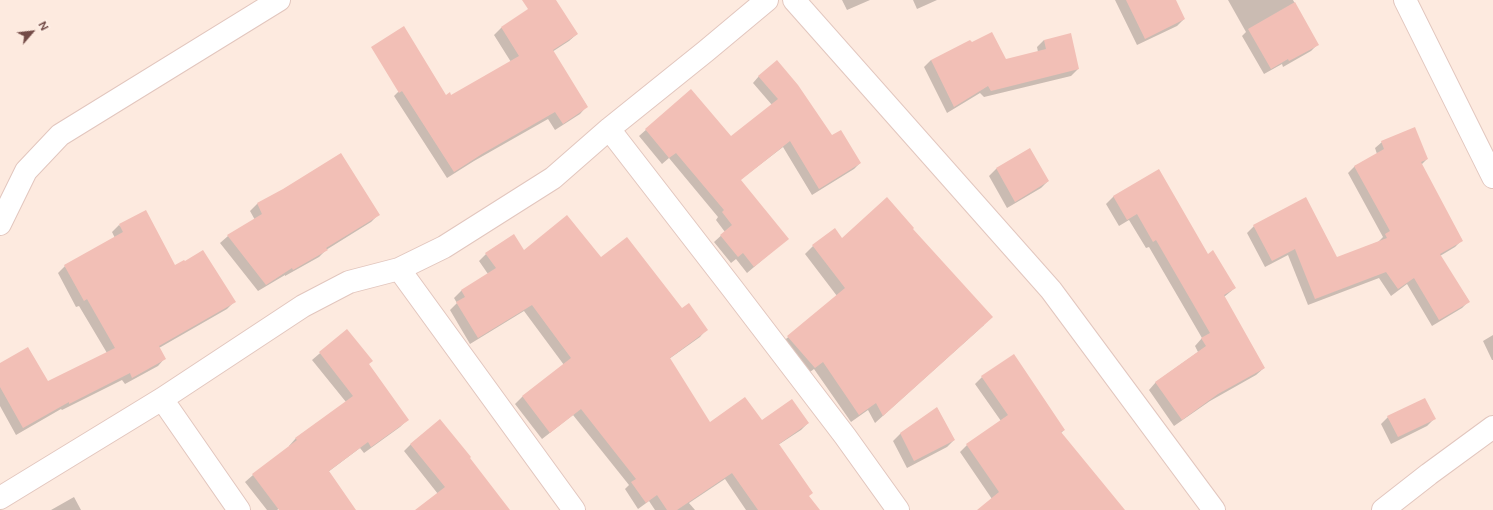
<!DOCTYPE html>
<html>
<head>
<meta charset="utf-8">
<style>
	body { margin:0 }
	#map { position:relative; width:1493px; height:510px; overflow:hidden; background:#fdeadf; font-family:Figtree,sans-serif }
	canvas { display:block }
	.north { position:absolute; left:12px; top:12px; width:40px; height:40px; -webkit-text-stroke:3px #ffefe6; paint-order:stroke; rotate:62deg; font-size:11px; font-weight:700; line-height:16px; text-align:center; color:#734b47 }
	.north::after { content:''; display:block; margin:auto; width:14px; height:18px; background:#734b47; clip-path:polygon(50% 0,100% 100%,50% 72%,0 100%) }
</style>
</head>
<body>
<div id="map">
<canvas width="1493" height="510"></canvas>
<div class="north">N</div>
</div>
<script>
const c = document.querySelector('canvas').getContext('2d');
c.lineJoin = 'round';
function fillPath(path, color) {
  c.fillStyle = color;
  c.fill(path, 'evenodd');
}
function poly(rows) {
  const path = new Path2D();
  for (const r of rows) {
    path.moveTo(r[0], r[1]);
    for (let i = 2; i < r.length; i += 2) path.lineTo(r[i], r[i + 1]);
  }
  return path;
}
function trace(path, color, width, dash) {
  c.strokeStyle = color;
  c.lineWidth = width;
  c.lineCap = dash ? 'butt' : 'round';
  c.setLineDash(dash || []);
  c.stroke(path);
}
const shadow = poly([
	[545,0,555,0,577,34,569,41,552,52,587,106,580,114,555,130,548,119,474,161,447,178,394,96,401,89,451,96,511,62,494,35,501,28],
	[842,0,870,0,847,10],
	[913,0,937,0,917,9],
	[1115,0,1175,0,1184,19,1177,26,1137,45],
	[1228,0,1293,0,1317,45,1311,51,1283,67,1282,64,1264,74,1242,36,1246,32],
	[1044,40,1078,69,1071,76,984,97,980,93,947,113,924,67,931,60,1005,60,1038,52,1037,47],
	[759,76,831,137,860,163,854,169,812,195,783,147,740,180,787,239,747,273,736,259,731,263,714,242,725,232,716,220,718,217,669,158,662,164,639,136,691,90,731,137,772,105,753,83],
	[1382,142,1427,159,1421,165,1462,240,1455,247,1440,256,1469,301,1462,308,1432,326,1407,284,1391,296,1379,278,1308,305,1288,255,1265,267,1247,233,1254,226,1337,258,1378,242,1383,237,1348,173,1355,166,1377,154,1375,148],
	[1029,150,1048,181,1041,188,1007,208,989,176,996,169],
	[284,190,378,215,371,222,326,250,319,257,285,276,285,275,258,291,220,243,228,236,255,220,250,211,257,204],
	[1114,196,1208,255,1235,288,1224,297,1264,368,1256,375,1210,401,1174,426,1149,390,1156,382,1198,352,1195,346,1202,338,1149,247,1146,248,1129,220,1119,226,1106,204],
	[119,225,174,267,235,301,227,309,159,348,165,358,158,366,125,384,122,380,62,410,61,409,16,435,0,406,0,365,47,383,107,353,79,306,76,307,58,273,65,266,115,238,112,232],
	[912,229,984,325,875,423,868,410,851,422,814,369,806,375,780,344,837,296,805,254,813,246,842,240],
	[524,251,601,259,682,310,706,330,700,337,669,359,710,424,762,422,808,423,801,430,778,445,808,496,819,510,746,510,725,479,689,503,695,510,655,510,649,501,638,509,625,489,629,485,573,415,542,439,515,404,522,397,564,365,524,311,470,344,450,310,457,303,454,298,461,291,488,274,479,261,486,254],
	[347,330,368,364,407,420,400,427,364,453,360,448,328,472,355,510,298,510,291,500,277,510,267,510,245,482,253,475,290,447,289,446,296,438,346,402,312,360],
	[1493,335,1493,360,1492,360,1483,341],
	[982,377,1064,430,1061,433,1122,510,978,510,992,499,960,452,967,445,1001,421,975,384],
	[937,408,954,440,947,447,907,468,893,441,900,434],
	[1388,417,1434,419,1427,426,1391,444,1381,424],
	[411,444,468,458,495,510,424,510,438,494,404,451],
	[74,497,81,510,51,510]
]);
const building = poly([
	[522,0,556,0,578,34,553,50,588,107,563,124,555,112,482,154,454,172,402,91,399,93,371,47,404,26,446,95,450,92,451,95,519,56,501,27,528,9],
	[1126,0,1176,0,1185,19,1145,39],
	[1295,2,1319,45,1289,61,1288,59,1271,69,1248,29],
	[992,32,1006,59,1046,49,1044,40,1071,33,1079,69,991,91,988,86,954,107,931,60,970,40,972,42],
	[777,60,798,85,832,135,841,130,861,163,819,189,790,141,741,180,789,239,754,267,743,253,738,257,720,235,732,225,722,212,724,210,676,153,669,158,645,129,691,89,731,136,778,99,758,76],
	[1415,127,1428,159,1421,162,1463,241,1440,254,1470,302,1439,320,1414,278,1398,289,1386,272,1315,299,1295,249,1272,261,1253,225,1306,197,1337,257,1387,238,1385,234,1390,231,1354,166,1384,149,1381,141],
	[1030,148,1049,181,1015,202,996,168],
	[341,153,380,215,326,248,328,250,293,270,292,268,266,285,227,235,262,214,257,203,283,189],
	[1159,169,1208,254,1213,250,1236,288,1224,295,1265,368,1218,394,1182,420,1155,382,1206,346,1201,338,1210,333,1156,240,1153,242,1137,214,1127,220,1113,196],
	[887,197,914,228,913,229,993,317,883,416,876,403,859,415,823,362,815,368,787,336,845,288,812,245,835,228,842,238],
	[146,210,175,265,184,260,185,261,203,250,236,302,159,346,166,359,132,378,130,373,69,404,69,402,23,428,0,387,0,363,28,347,48,381,115,348,87,299,84,301,64,265,123,232,119,224],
	[567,215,601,257,627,237,682,308,689,303,708,330,670,358,710,422,745,397,762,420,792,399,809,423,779,444,813,493,809,496,820,510,758,510,732,473,677,510,667,510,657,495,646,503,631,482,636,479,581,409,550,433,522,396,571,358,532,305,478,338,456,302,465,297,461,290,496,268,485,253,514,234,524,250],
	[347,329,373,361,369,364,409,420,371,447,368,442,329,471,356,510,279,510,252,474,297,440,295,438,353,396,319,352],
	[1014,354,1065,430,1061,432,1125,510,977,510,999,492,966,444,1008,415,981,376],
	[1425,398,1436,419,1398,437,1387,416],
	[937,407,955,440,914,461,900,433],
	[440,419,471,457,470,458,510,510,415,510,445,487,410,444]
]);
const minor = poly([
	[1405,0,1493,177],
	[609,129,732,288,845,436,898,510],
	[0,224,26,171,60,135,279,0],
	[399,269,574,510],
	[162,399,239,510],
	[0,498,162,399,303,306,349,282,399,269,444,247,553,178,609,129,706,51,767,0],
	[1383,510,1429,474,1493,427]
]);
const tertiary = poly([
	[794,0,1051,290,1214,510]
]);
fillPath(shadow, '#0003');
fillPath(building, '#f2bfb6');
trace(minor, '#e2c6be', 24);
trace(tertiary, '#e2c6be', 24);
trace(minor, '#fff', 22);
trace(tertiary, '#fff', 22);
</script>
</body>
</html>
